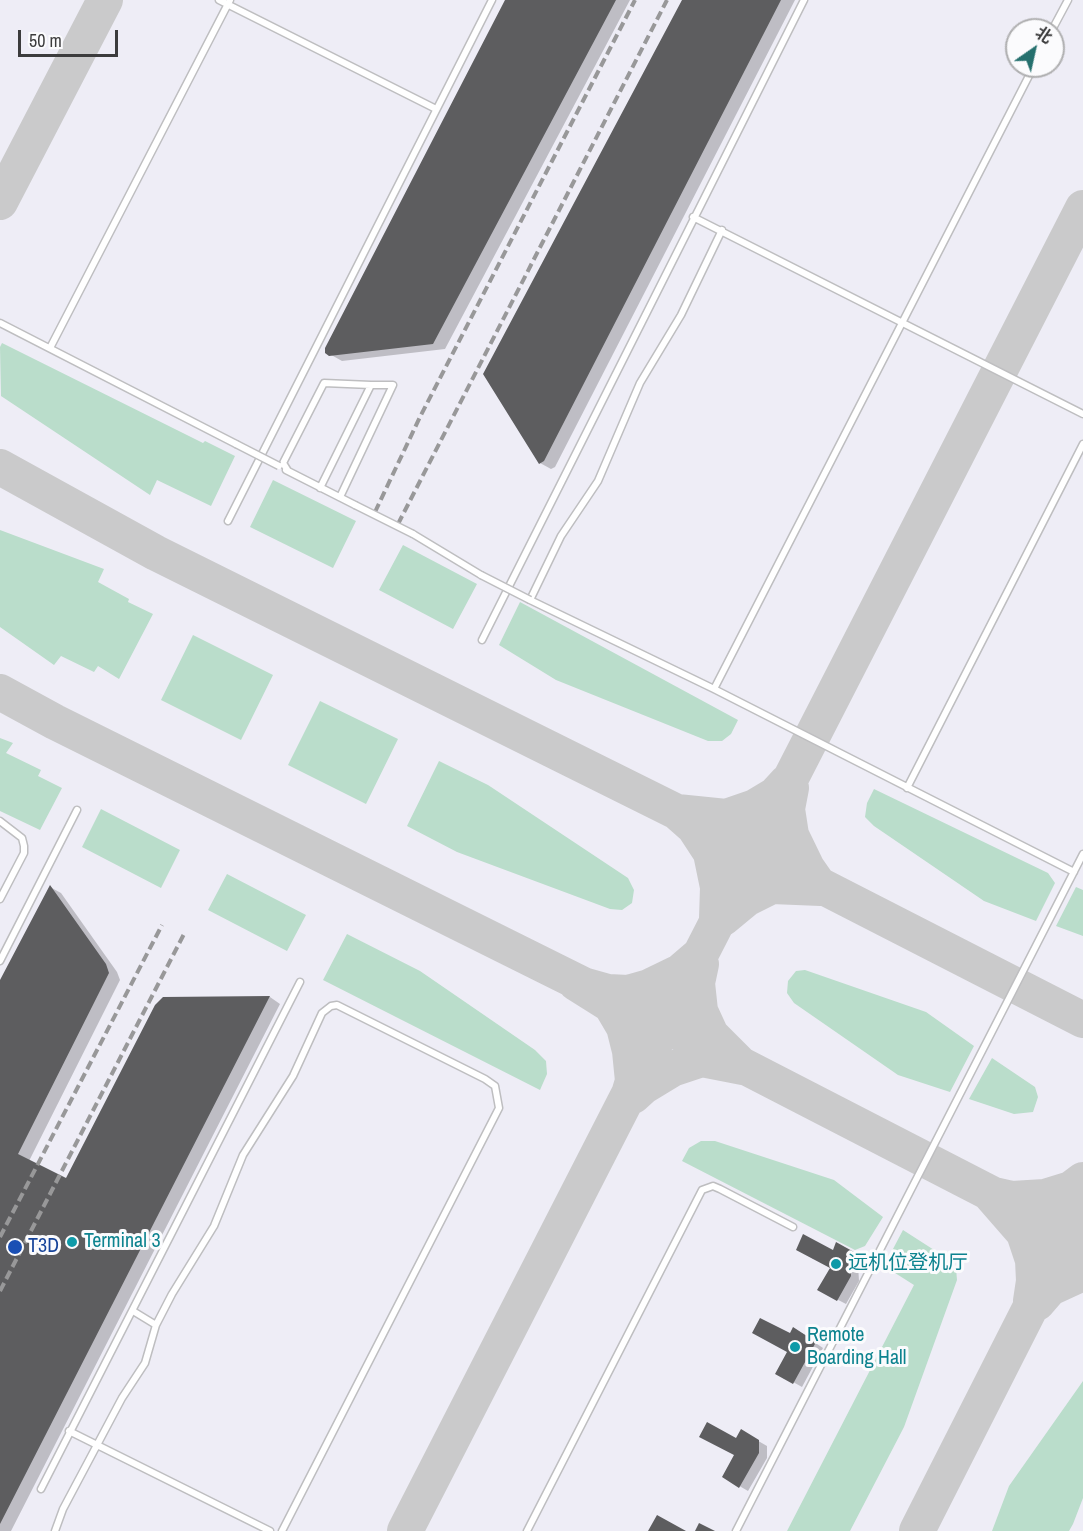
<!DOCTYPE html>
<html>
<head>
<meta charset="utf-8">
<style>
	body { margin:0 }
	#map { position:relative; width:1083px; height:1531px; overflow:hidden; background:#fbfbfd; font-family:"Archivo Narrow","Noto Sans SC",sans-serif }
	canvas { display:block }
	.north { position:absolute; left:1005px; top:18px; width:60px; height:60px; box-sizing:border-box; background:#fbfbfd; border:2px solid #afafb0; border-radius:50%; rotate:34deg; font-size:16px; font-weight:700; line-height:24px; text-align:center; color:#3c3c3d }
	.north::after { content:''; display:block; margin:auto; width:21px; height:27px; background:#25706e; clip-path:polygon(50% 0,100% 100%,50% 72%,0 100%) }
	.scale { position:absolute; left:18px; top:30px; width:100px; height:27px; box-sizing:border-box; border:3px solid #3c3c3d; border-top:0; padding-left:8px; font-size:18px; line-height:21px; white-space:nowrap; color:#3c3c3d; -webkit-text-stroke:4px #fbfbfd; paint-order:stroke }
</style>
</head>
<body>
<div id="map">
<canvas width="1083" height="1531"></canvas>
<div class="north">北</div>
<div class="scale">50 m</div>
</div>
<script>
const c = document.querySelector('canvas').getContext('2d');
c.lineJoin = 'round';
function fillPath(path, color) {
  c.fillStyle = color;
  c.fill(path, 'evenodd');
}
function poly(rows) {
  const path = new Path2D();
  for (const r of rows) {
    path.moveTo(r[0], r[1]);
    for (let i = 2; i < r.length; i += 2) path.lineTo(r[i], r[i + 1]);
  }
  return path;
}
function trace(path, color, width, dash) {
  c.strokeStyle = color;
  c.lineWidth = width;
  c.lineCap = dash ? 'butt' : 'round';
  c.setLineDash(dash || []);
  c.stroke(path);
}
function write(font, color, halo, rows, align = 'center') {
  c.font = font + ' "Archivo Narrow","Noto Sans SC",sans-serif';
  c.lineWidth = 6;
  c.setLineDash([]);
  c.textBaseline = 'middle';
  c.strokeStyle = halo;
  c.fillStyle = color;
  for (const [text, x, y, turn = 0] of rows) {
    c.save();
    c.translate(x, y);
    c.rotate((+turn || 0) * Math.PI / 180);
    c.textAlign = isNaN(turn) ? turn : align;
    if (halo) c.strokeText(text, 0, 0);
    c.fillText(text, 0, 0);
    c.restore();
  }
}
const built = poly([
	[0,0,1083,0,1083,1531,0,1531],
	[1017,30,1053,30,1053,66,1017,66]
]);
const green = poly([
	[2,343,203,443,205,441,235,456,211,506,157,480,150,495,1,396,0,347],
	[273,480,356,521,333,568,250,527],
	[0,530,104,569,98,582,129,599,128,602,153,614,119,679,98,666,94,672,61,656,54,665,0,627],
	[403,545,477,584,453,629,379,590],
	[520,602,738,720,731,734,722,741,708,741,556,680,499,645],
	[193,635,273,675,241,740,161,700],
	[320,701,398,739,366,804,288,765],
	[0,738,13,743,6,753,41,770,38,776,62,788,40,830,0,811],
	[439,761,488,785,628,878,634,890,632,903,622,910,610,909,457,852,407,826],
	[874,789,1048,873,1055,883,1036,921,984,901,874,826,865,817,867,803],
	[101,809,180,850,161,888,82,847],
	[227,874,306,915,287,951,208,910],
	[1076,887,1083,890,1083,936,1056,926],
	[347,934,420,971,535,1050,546,1061,547,1074,540,1090,323,980],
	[805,970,926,1012,974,1046,950,1092,898,1075,794,1003,787,993,788,981,796,971],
	[992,1058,1035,1087,1038,1097,1033,1112,1014,1114,969,1099],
	[701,1141,715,1141,834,1180,883,1217,865,1246,855,1250,682,1161,689,1148],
	[903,1230,945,1257,956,1268,957,1280,904,1427,850,1531,787,1531,914,1285,884,1266],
	[1083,1381,1083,1498,1073,1524,1069,1531,992,1531,1009,1486]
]);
const shadow = poly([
	[506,0,630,0,445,349,342,361,326,352],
	[684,0,795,0,555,467,551,469,540,463],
	[50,887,61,893,117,972,120,980,29,1161,66,1180,164,998,270,997,280,1004,11,1531,0,1531,0,985],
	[837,1244,861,1258,858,1264,859,1281,846,1304,819,1290,831,1267],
	[794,1329,818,1342,817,1344,823,1348,802,1387,777,1373,789,1352],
	[741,1431,767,1446,767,1458,748,1491,724,1477,736,1455,737,1440]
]);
const taxiway = poly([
	[0,202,105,0],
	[0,467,156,553,677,812,1083,1020],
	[0,692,55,722,666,1026,1083,1241],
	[723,918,746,899,772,886,821,888,807,868,791,835,787,809,791,788],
	[717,919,718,887,711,853,694,827,677,812,726,817,755,807,775,795,787,782],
	[630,1091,633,1081,630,1051,624,1027,611,1005,576,983,608,992,628,993,649,987,680,972,701,954],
	[633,1096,644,1086,672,1069,702,1059,743,1067,711,1035,700,1011,697,983,701,964],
	[1031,1301,1034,1281,1033,1260,1024,1233,990,1194,1012,1199,1045,1197,1071,1189,1083,1180],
	[1037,1303,1050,1288,1083,1273],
	[405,1531,1083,208],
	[917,1531,1083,1204]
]);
const building = poly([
	[505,0,616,0,433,344,329,356,325,353,325,348],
	[682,0,781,0,544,461,539,464,483,374],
	[50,885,106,964,109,973,18,1154,66,1178,155,1005,163,997,270,996,0,1524,0,980],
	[803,1234,833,1250,836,1242,854,1252,850,1259,851,1276,837,1301,817,1290,830,1268,796,1250],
	[760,1318,790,1333,793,1327,816,1342,793,1384,775,1374,787,1352,752,1333],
	[707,1422,736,1438,741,1429,759,1440,759,1453,739,1488,722,1477,734,1455,699,1437],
	[657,1515,686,1531,648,1531],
	[699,1523,715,1531,695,1531]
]);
const service = poly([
	[219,0,436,109],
	[1052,30,1068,0],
	[693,217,1083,414],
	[722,230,681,315,640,383,598,481,561,536,530,600,714,689,1074,872],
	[0,323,236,444],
	[50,348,230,0],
	[286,470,355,505],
	[288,471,283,463,324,383,371,385,320,488],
	[340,497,393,385,371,385],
	[228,521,492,0],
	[413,534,481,575],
	[482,640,804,0],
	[714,689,1034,66],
	[907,788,1083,444],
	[0,821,22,838,24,846,24,853,0,899],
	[0,961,77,810],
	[133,1311,156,1325],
	[69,1431,270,1531],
	[41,1489,300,982],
	[55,1531,63,1509,122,1398,145,1363,156,1325,172,1294,214,1226,243,1155,293,1076,322,1013,331,1006,337,1005,485,1079,495,1086,499,1108,282,1531],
	[527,1531,702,1190,713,1186,720,1189,793,1227],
	[736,1531,1083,854]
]);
const rail = poly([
	[375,512,420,417,635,0],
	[398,524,667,0],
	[0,1237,162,925],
	[0,1291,184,934]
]);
const serviceBridge = poly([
	[236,444,279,466],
	[355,505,413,534],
	[481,575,530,600]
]);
const markers = [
	[72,1242,6,"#0f9aa8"],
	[15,1247,8,"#1a4fb4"],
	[836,1264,6,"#0f9aa8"],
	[795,1347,6,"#0f9aa8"]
];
const cultureNames = [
	["Terminal 3",84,1242],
	["远机位登机厅",848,1264],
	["Remote",807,1336],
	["Boarding Hall",807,1359]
];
const transitNames = [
	["T3D",28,1247]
];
fillPath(built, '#eeedf6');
fillPath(green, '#baddcb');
fillPath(shadow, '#0003');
trace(taxiway, '#cacacb', 36);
fillPath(building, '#5d5d5f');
trace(service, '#bebec0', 9);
trace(service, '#fff', 6);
trace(rail, '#989899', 4, [9, 4.5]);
trace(serviceBridge, '#bebec0', 9, []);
trace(serviceBridge, '#fff', 6);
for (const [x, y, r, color] of markers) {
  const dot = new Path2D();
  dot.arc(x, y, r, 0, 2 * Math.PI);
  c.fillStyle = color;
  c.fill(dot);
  trace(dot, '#fbfbfd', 2);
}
write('20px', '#0d838f', '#fbfbfd', cultureNames, 'left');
write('20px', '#164399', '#fbfbfd', transitNames, 'left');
</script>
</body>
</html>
